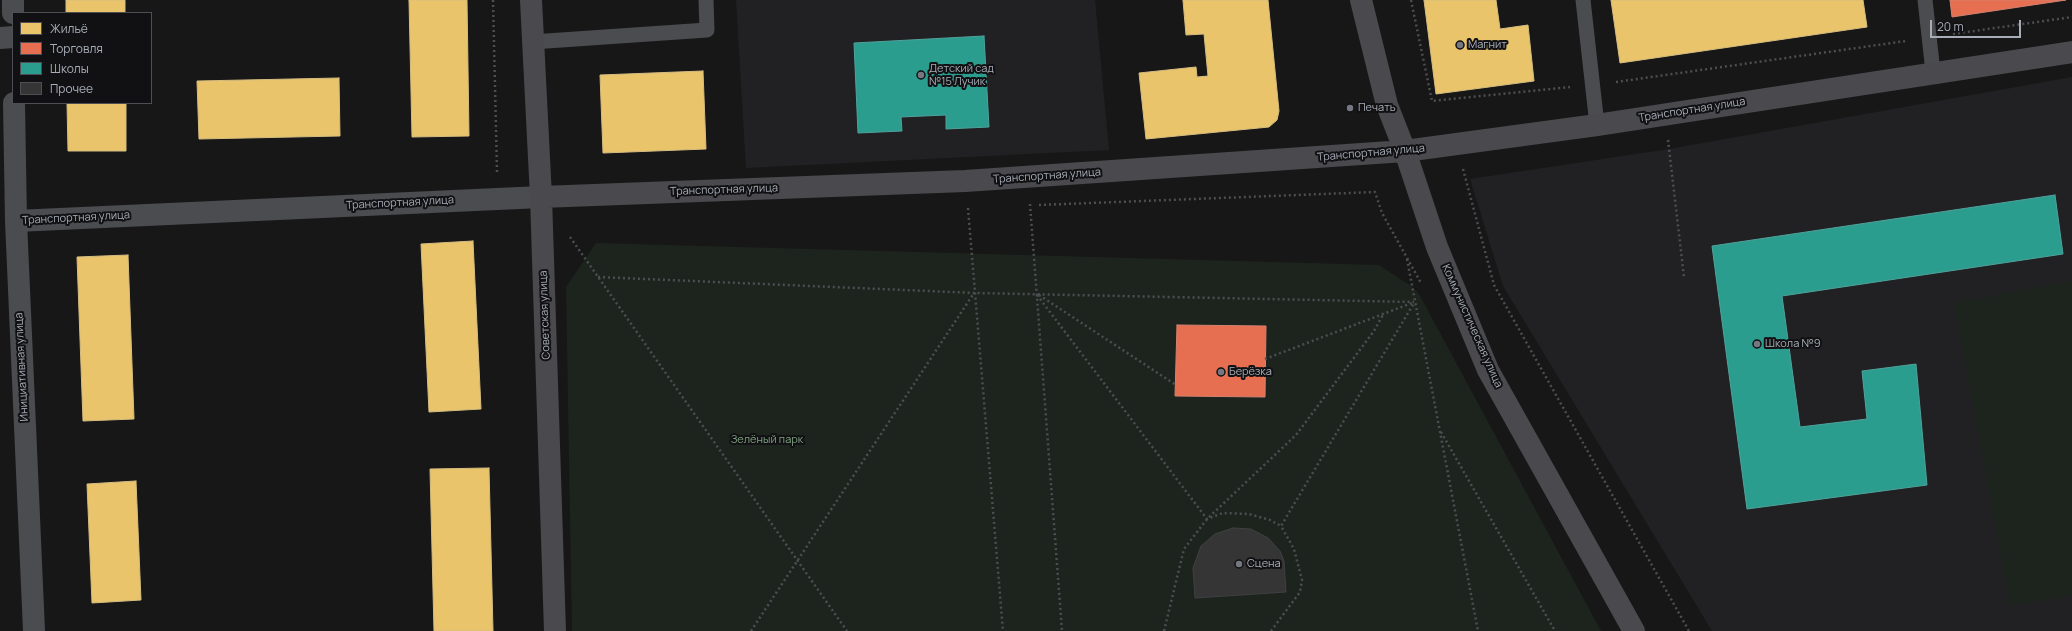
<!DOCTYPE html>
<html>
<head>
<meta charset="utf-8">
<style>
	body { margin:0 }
	#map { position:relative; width:2072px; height:631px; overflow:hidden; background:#171717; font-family:Manrope,sans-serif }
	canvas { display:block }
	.legend { position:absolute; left:12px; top:12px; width:140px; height:92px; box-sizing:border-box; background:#111113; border:1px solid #4d4f55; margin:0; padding:5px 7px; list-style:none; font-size:12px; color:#a8adb8 }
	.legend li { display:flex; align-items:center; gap:8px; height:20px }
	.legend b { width:20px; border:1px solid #4d4f55 }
	.scale { position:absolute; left:1930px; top:20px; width:91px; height:18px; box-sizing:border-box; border:2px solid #a8adb8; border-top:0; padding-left:5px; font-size:12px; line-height:14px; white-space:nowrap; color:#a8adb8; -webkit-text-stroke:3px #111113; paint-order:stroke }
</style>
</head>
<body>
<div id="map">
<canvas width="2072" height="631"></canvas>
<ul class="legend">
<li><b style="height:11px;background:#e9c46a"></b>Жильё</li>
<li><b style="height:11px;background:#e76f51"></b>Торговля</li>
<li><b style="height:11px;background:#2a9d8f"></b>Школы</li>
<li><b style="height:11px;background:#353536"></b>Прочее</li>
</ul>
<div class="scale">20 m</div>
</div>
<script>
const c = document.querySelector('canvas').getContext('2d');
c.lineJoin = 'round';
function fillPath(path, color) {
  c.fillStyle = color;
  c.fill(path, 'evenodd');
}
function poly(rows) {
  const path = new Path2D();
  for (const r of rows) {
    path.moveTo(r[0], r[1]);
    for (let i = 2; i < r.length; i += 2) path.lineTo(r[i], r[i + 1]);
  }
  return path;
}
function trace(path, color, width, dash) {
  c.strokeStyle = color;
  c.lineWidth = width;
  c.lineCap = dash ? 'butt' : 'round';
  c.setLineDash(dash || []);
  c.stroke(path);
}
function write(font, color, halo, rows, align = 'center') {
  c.font = font + ' Manrope,sans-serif';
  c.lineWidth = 4;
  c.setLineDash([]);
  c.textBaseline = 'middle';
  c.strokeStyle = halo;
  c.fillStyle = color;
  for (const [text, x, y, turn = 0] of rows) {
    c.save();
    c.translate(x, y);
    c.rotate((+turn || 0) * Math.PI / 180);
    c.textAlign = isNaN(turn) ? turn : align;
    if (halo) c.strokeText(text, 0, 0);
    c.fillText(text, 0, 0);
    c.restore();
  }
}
const built = poly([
	[736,0,1095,0,1109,150,746,168],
	[2072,77,2072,631,1712,631,1503,286,1470,179,1669,149]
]);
const green = poly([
	[596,243,1379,265,1411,286,1419,294,1601,631,572,631,566,287],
	[2072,281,2072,595,2010,606,1954,303]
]);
const homes = poly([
	[66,0,125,0,125,13,66,13,66,0],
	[409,0,467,0,469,136,412,137,409,0],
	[1183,0,1268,0,1279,111,1277,120,1269,127,1146,139,1139,73,1196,67,1197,77,1208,76,1204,34,1186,35,1183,0],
	[1424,0,1496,0,1500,29,1528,25,1534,81,1436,94,1424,0],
	[1611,0,1863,0,1867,27,1620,63,1611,0],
	[703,71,706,149,603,153,600,75,703,71],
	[339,78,340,136,199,139,197,81,339,78],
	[67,103,126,103,126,151,68,151,67,103],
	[473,241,481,409,429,412,421,244,473,241],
	[128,255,134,419,83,421,77,257,128,255],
	[489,468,493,631,434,631,430,469,489,468],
	[136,481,141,600,92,603,87,484,136,481]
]);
const shops = poly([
	[1950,0,2066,0,1952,17,1950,0],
	[1177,325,1266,326,1265,397,1175,396,1177,325]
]);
const schools = poly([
	[984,36,989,127,946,129,946,115,901,117,902,131,858,133,854,43,984,36],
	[2055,195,2063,254,1782,296,1800,427,1867,419,1862,371,1916,364,1927,485,1747,509,1712,246,2055,195]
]);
const building = poly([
	[1233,528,1251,529,1268,538,1280,551,1284,561,1286,592,1195,598,1193,568,1201,546,1215,534,1233,528]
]);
const path = poly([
	[493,0,497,172],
	[1411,0,1432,101,1570,87],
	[1953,34,2072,17],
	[1616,82,1906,41],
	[1668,140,1684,277],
	[1463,169,1494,285,1689,631],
	[1030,204,1062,631],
	[1039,205,1375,192,1382,213,1421,283],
	[968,208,1003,631],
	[570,237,847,631],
	[1407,259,1478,631],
	[598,277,975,293,1414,302],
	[1037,295,1207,519,1223,513,1249,514,1270,520,1281,526],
	[1039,295,1176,385],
	[1265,359,1412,303],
	[1441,432,1555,631],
	[751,631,974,293],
	[1164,631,1184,549,1207,519,1296,435,1374,331,1384,313],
	[1271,631,1300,592,1302,580,1294,549,1281,526,1414,303]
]);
const lane = poly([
	[1583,0,1597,125],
	[1925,0,1933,72],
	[532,42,707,30,706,0]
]);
const street = poly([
	[13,0,13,13],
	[0,38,13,37],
	[14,103,16,221,34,631],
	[16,221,541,197]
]);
const secondary = poly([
	[531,0,541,197,555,631],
	[1361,0,1387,105,1405,151,1437,247,1488,370,1634,631],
	[541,197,965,181,1405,151,1597,125,2072,52]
]);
const markers = [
	[1460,45,4,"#757880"],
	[921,75,4,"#757880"],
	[1350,108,4,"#757880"],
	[1757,344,4,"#757880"],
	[1221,372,4,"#757880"],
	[1239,564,4,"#757880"]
];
const poiNames = [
	["Магнит",1468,45],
	["Детский сад",929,69],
	["№15 Лучик",929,82],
	["Печать",1358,108],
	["Школа №9",1765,344],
	["Берёзка",1229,372],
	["Сцена",1247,564]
];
const streetNames = [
	["Транспортная улица",1692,110,-9],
	["Транспортная улица",1371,153,-5],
	["Транспортная улица",1047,176,-4],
	["Транспортная улица",724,190,-2],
	["Транспортная улица",400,203,-3],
	["Транспортная улица",76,218,-3],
	["Советская улица",545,315,-92],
	["Коммунистическая улица",1472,326,66],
	["Инициативная улица",22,367,-93]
];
const parkNames = [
	["Зелёный парк",767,440]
];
fillPath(built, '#212123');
fillPath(green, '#1d241e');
fillPath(homes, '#e9c46a');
trace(homes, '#d6bd81', 1);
fillPath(shops, '#e76f51');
trace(shops, '#d48270', 1);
fillPath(schools, '#2a9d8f');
trace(schools, '#50a29b', 1);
fillPath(building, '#353536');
trace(building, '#3f4043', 1);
trace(path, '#4d4e52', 2.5, [2, 3]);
trace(lane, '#4b4c50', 15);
trace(street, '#4b4c50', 22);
trace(secondary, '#4a4a4e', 22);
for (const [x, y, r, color] of markers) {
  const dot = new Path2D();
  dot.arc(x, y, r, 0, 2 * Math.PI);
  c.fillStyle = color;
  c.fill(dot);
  trace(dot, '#111113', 1.5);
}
write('11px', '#a8adb8', '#111113', poiNames, 'left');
write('11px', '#a8adb8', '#111113', streetNames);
write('11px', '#7fa381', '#111113', parkNames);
</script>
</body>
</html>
